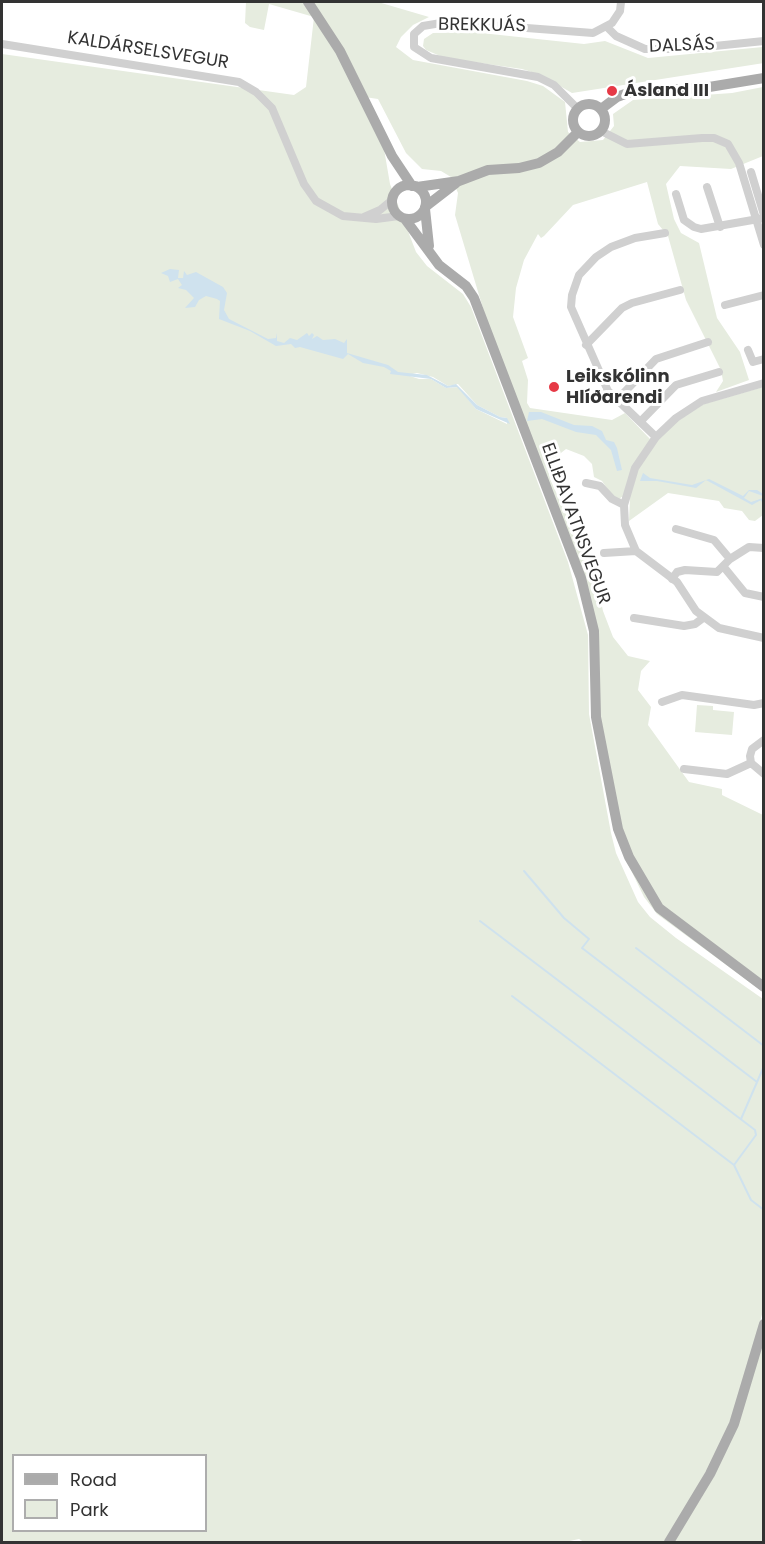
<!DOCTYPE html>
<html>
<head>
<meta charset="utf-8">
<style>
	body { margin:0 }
	#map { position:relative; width:765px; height:1544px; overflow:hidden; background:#fff; font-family:Poppins,sans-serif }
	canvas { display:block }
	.frame { position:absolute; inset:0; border:3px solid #333; pointer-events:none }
	.legend { position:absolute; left:12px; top:1454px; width:195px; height:78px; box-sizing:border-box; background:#fff; border:2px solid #adadad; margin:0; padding:8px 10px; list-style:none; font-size:18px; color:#333 }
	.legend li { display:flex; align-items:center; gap:12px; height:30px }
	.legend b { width:30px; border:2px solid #adadad }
</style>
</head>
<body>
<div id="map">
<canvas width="765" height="1544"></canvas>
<div class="frame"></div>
<ul class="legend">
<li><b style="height:8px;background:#ababab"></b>Road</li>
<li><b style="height:16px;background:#e6ecdf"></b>Park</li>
</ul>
</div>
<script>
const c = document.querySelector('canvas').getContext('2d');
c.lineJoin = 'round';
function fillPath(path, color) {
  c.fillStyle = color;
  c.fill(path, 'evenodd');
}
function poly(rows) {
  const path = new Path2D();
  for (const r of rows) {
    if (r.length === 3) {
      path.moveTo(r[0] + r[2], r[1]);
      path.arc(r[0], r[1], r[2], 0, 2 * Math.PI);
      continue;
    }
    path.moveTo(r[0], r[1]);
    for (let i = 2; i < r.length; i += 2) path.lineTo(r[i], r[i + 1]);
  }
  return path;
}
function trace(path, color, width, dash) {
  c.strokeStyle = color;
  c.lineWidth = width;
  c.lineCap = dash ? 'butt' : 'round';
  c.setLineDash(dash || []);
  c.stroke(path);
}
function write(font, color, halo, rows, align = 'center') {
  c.font = font + ' Poppins,sans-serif';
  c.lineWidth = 6;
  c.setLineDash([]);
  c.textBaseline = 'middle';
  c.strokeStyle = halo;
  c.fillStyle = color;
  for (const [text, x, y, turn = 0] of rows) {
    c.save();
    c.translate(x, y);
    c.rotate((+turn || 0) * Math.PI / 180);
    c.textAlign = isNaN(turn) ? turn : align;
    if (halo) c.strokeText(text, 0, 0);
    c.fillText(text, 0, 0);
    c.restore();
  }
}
const green = poly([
	[246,2,378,2,429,17,413,25,401,37,396,47,413,60,527,81,543,86,565,102,568,132,580,142,603,140,614,126,613,114,633,100,732,93,763,87,763,156,731,169,680,166,666,184,674,219,681,233,699,243,717,318,740,352,749,380,716,392,723,381,721,370,686,300,668,236,658,224,647,182,573,205,544,236,541,238,538,234,524,260,516,288,513,317,528,358,522,361,528,380,527,403,530,408,612,420,625,413,650,439,704,404,763,387,763,515,755,521,749,520,742,511,724,508,719,501,668,493,629,521,630,499,621,497,620,500,613,497,602,481,594,477,592,464,584,456,566,449,552,460,548,468,550,479,597,582,603,611,613,637,628,656,650,661,641,671,638,690,651,707,648,725,689,782,722,789,722,795,763,815,763,992,657,914,644,897,629,866,598,728,592,618,488,325,455,215,458,193,451,177,441,171,422,169,406,153,378,99,358,96,384,149,390,184,416,252,427,266,463,294,471,307,568,562,588,635,589,714,611,833,616,853,638,902,650,917,676,938,763,999,763,1310,751,1360,725,1438,666,1542,584,1542,579,1539,565,1542,2,1542,2,54,294,95,306,87,314,17,269,4,264,30,250,27,245,23],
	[417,373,433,377,448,386,458,384,477,405,500,417,507,418,507,424,476,409,458,387,446,388,431,379,419,379,407,375],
	[14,1456,206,1456,206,1530,14,1530],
	[472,32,584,44,605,41,648,58,763,47,764,63,572,93,541,75,522,69,445,58,426,50,423,46,424,39,433,33],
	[697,705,713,706,713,710,734,712,732,735,695,732],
	[763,1334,763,1542,673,1542,701,1498]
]);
const water = poly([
	[170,269,179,270,178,278,183,278,184,271,187,275,196,272,223,287,227,293,224,310,229,319,268,339,276,338,277,333,277,341,284,343,290,338,297,340,307,333,309,336,312,333,314,335,312,339,317,336,323,340,335,339,344,343,347,339,347,353,388,365,398,372,427,375,448,386,456,384,477,405,500,417,507,418,510,424,476,409,457,387,446,388,431,379,390,374,391,371,384,367,363,363,348,354,343,359,300,347,295,348,291,344,276,346,250,331,219,319,220,301,217,299,206,296,199,300,195,307,185,308,194,298,186,290,178,288,182,285,178,279,170,282,168,276,161,273],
	[529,412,541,412,574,425,592,426,602,431,606,440,614,442,617,448,622,470,617,471,611,450,596,435,576,432,542,419,527,421],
	[643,473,650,478,692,485,709,479,743,496,749,490,757,490,763,494,763,496,749,491,744,498,751,502,763,498,763,505,761,500,752,505,706,480,696,488,657,481,640,481]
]);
const stream = poly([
	[524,871,564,918,589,939,582,948,757,1082],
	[480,921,755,1130,756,1135,734,1165],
	[636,948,764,1046],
	[512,996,734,1165,751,1200,764,1210],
	[741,1119,764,1066]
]);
const minor = poly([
	[607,27,616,36,645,49,685,49,764,41],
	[2,44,239,82,256,92,272,108,304,184,316,201,343,216,376,219,399,216],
	[578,109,554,85,538,77,431,58,414,47,414,34,423,26,447,22,593,33,612,23,620,11,621,2],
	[601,131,627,144,702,138,714,138,728,144,739,163,764,245],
	[751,172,764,215],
	[707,187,720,227],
	[676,194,684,220,694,227,701,229,764,218],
	[364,217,380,210,392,200],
	[725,305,764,295],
	[586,345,622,308,632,303,680,290],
	[748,350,753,362,764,359],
	[764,383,702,401,676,418,656,437,635,468,624,505,625,525,636,551,677,582,696,611,719,628,764,638],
	[617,400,656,359,708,342],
	[640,422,676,385,719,372],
	[656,437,608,391,571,307,572,295,579,275,596,257,611,247,635,238,665,233],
	[586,483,600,486,612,499,624,505],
	[676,529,714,540,730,559],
	[604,553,636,551],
	[723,566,745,593,764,597],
	[672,579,677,572,685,570,717,572,730,559,749,547,764,548],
	[634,618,684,626,695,624,703,618],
	[662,702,682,695,754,705,764,703],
	[764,740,752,749,750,756,751,763,764,774],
	[684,769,727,774,751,763]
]);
const major = poly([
	[308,2,340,51,392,156,412,186],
	[589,120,16],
	[601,109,617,97,633,91,703,88,764,78],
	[409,202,17],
	[417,187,459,181,488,170,519,168,539,163,558,152,578,132],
	[425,207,456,183],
	[425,209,429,246],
	[405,219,439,265,466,286,474,298,581,578,594,631,596,717,618,829,629,857,659,908,764,987],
	[669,1542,710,1474,734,1424,764,1324]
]);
const markers = [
	[612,91,6,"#e63946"],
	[554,387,6,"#e63946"]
];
const streetNames = [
	["BREKKUÁS",482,26,1],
	["DALSÁS",682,46,-2],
	["KALDÁRSELSVEGUR",148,51,9],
	["ELLIÐAVATNSVEGUR",575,524,70]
];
const poiNames = [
	["Ásland III",624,91],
	["Leikskólinn",566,377],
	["Hlíðarendi",566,398]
];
fillPath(green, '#e6ecdf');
fillPath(water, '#cfe2ee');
trace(stream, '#cfe2ee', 2);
trace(minor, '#d0d0d0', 8);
trace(major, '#ababab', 10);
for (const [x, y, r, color] of markers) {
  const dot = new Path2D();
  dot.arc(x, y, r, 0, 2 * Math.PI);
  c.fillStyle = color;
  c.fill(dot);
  trace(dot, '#fff', 2);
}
write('18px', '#333', '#fff', streetNames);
write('bold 18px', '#333', '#fff', poiNames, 'left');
</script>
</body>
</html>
